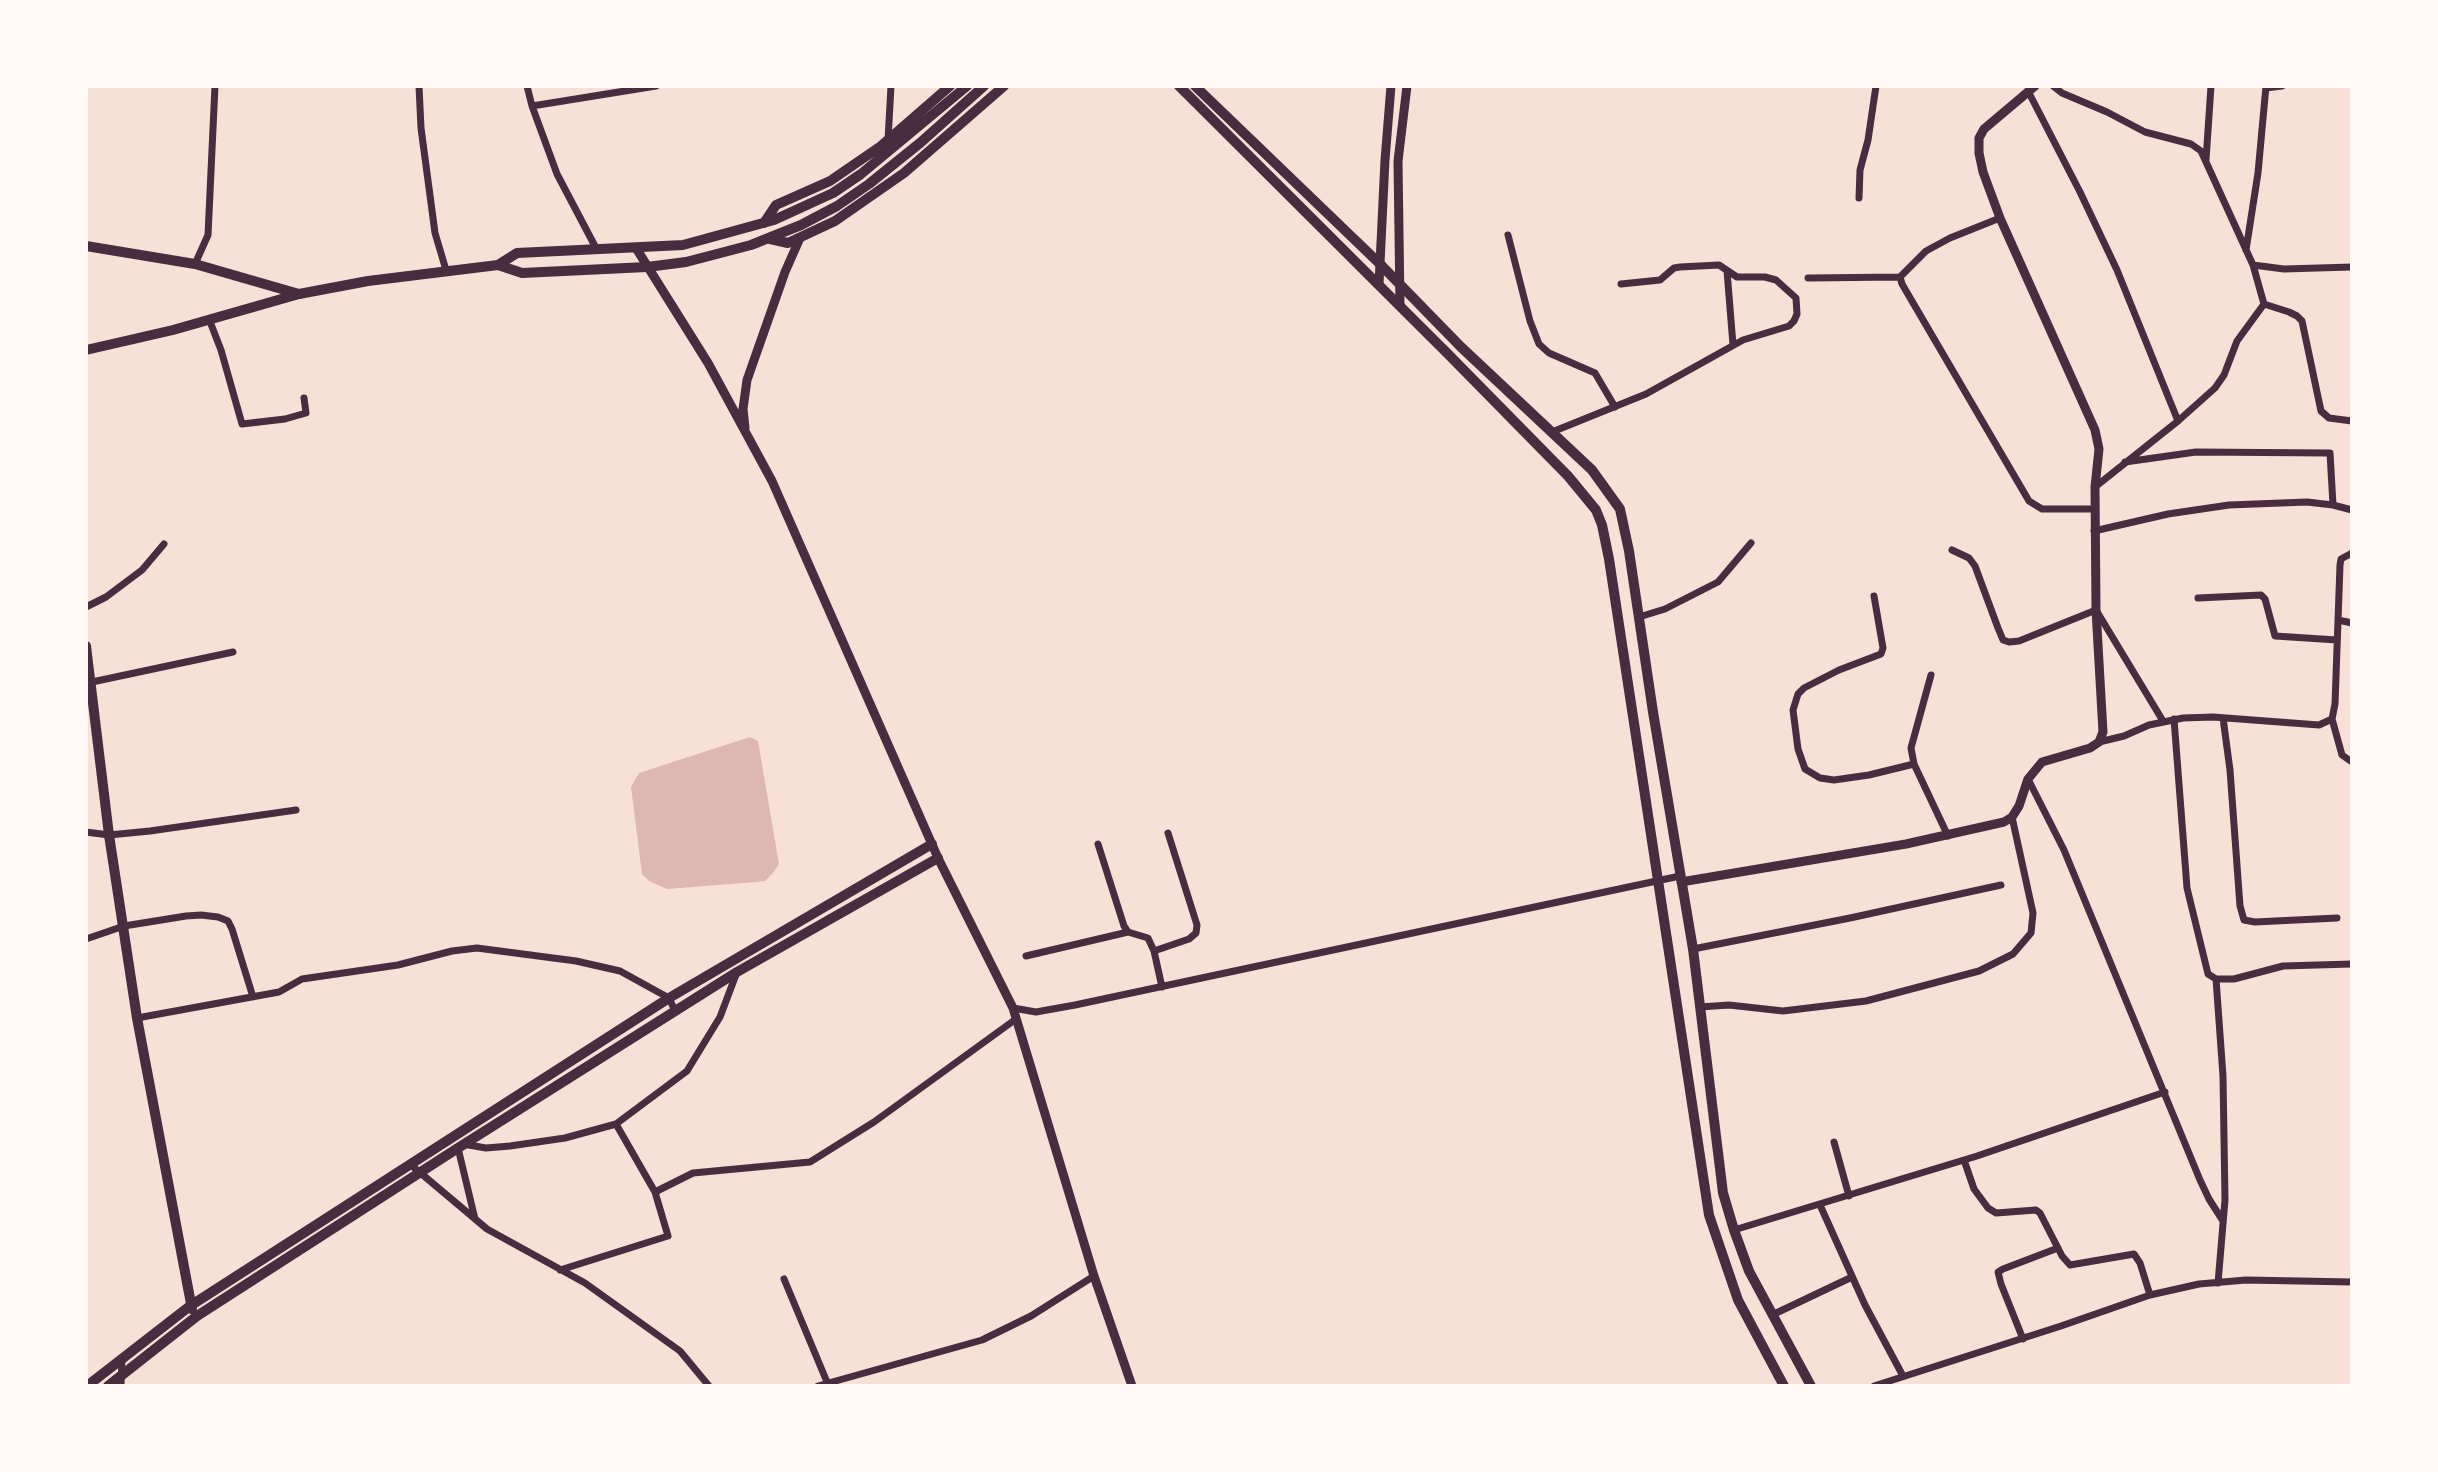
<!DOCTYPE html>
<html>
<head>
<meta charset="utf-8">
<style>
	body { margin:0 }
	#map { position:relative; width:2438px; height:1472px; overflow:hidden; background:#f7e1d7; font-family:"Varela Round",sans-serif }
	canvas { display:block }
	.frame { position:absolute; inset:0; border:88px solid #fffaf5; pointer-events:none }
</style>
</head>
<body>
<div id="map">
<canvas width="2438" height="1472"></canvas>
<div class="frame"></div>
</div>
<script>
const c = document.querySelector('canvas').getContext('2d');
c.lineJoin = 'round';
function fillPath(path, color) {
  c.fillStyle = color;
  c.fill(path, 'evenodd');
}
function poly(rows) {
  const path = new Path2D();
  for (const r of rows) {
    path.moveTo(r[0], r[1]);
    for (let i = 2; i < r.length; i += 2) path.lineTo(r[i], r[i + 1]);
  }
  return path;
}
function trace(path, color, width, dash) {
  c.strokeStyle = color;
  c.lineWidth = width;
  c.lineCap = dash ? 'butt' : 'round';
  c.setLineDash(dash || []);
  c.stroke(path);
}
const water = poly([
	[750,737,758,741,767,794,779,864,772,874,765,881,756,882,667,889,649,881,642,874,631,787,639,773]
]);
const minor = poly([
	[419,86,421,128,435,233,446,270],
	[527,86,532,106,557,174,597,250],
	[2053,86,2062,93,2107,112,2145,132,2191,144,2201,151,2253,265,2264,304,2237,341,2224,375,2215,388,2178,421,2095,487],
	[2266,88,2282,86],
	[2028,91,2080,192,2117,270,2178,421],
	[532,106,656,86],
	[888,140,891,86],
	[2206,160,2211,86],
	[1859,198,1860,170,1868,140,1876,86],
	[2000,218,1950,238,1926,251,1900,277,1902,284,2029,501,2042,509,2095,509],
	[1508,235,1530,321,1539,344,1549,353,1595,373,1615,407],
	[2246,250,2258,173,2266,86],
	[195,264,208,235,215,86],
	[2253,265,2284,269,2352,267],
	[1727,271,1733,345],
	[1808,278,1900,277],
	[2264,304,2289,312,2297,316,2302,321,2321,411,2329,418,2352,421],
	[209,319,221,350,242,424,285,419,306,413,304,398],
	[1552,432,1646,394,1743,340,1789,326,1794,321,1797,314,1796,298,1776,280,1765,277,1737,277,1719,265,1680,267,1674,268,1660,280,1621,284],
	[2125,462,2196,452,2330,453,2333,505],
	[2094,531,2168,514,2229,505,2307,502,2333,505,2352,510],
	[1952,550,1969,558,1975,566,1998,628,2003,640,2009,642,2019,641,2096,610,2163,721],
	[1874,596,1883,648,1881,654,1839,670,1804,688,1798,694,1793,710,1798,749,1805,769,1820,778,1834,780,1869,775,1914,764],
	[2198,598,2261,595,2265,599,2275,636,2337,640],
	[86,607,106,597,142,570,164,544],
	[1639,617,1665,609,1718,582,1751,543],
	[2338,620,2352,623],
	[1931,675,1911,748,1914,764,1948,836],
	[92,682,233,652],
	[2223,718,2230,770,2240,906,2244,920,2255,922,2337,918],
	[2174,719,2187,888,2208,974,2216,979,2234,979,2283,966,2352,964],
	[2332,719,2342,755,2352,762],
	[2099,742,2124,736,2149,725,2183,718,2213,717,2319,725,2332,719,2335,704,2340,565,2341,559,2352,553],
	[2028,779,2064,850,2200,1180,2209,1199,2223,1221],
	[86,832,109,835,150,831,296,810],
	[1098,844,1124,926,1128,932,1148,938,1154,951,1162,987],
	[86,939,124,926,186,916,201,915,218,917,228,921,232,929,253,997],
	[1693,949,1850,918,2001,885],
	[1154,951,1189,939,1196,933,1197,925,1168,833],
	[1026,956,1128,932],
	[2216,979,2223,1076,2225,1200,2218,1283],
	[1700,1007,1729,1005,1783,1011,1866,1001,1979,971,2013,954,2031,933,2033,913,2012,817],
	[1013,1008,1036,1012,1075,1005,1680,876],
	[137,1018,279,992,302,979,398,965,452,951,477,948,576,961,620,971,669,998,675,1011],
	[1834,1142,1849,1196],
	[463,1144,486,1148,510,1146,565,1138,616,1124,687,1071,720,1017,737,972],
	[458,1148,475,1219],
	[1964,1160,1974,1189,1988,1208,1996,1213,2036,1210,2040,1213,2062,1256,2070,1265,2134,1254,2140,1263,2150,1295],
	[411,1165,487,1229,585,1283,680,1351,709,1386],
	[655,1192,693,1173,810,1162,874,1122,1016,1019],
	[1820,1205,1865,1305,1903,1376],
	[1734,1230,1977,1156,2165,1092],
	[560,1270,668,1236,655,1192,616,1124],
	[784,1279,827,1382],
	[1772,1315,1852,1277],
	[2023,1339,2001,1284,1998,1272,2003,1269,2058,1248],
	[121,1386,122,1358],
	[818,1386,982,1340,1031,1316,1094,1276],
	[1874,1386,2061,1326,2150,1295,2199,1284,2246,1280,2352,1282]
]);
const tertiary = poly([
	[636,248,708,363,772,481,938,858,1013,1008,1094,1276,1132,1386],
	[1379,284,1385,160,1391,86],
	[1400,305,1398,161,1407,86],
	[745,428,743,409,747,380,785,272,800,238],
	[1681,882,1906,844,2004,822,2012,817,2019,806,2028,779,2042,762,2090,748,2099,742,2103,732,2096,610,2095,487,2099,449,2095,430,2000,218,1983,172,1979,153,1979,138,1984,129,2035,86]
]);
const secondary = poly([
	[86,246,195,264,299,294],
	[86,646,109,835,137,1018,192,1309],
	[87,1386,190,1306,669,998,932,844],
	[108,1386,197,1316,458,1148,737,972,938,858]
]);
const primary = poly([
	[1179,86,1448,354,1568,476,1596,510,1602,525,1609,559,1709,1215,1738,1300,1784,1386],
	[1195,86,1380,264,1461,347,1592,470,1620,509,1629,551,1653,712,1693,949,1723,1193,1734,1230,1749,1271,1811,1386],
	[764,223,776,205,830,181,881,146,950,86],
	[770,239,788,243,835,221,904,173,1004,86],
	[498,265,517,253,683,245,774,220,833,193,861,174,967,86],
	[86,350,173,330,299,294,368,281,498,265,522,273,647,267,686,262,751,245,801,225,837,206,869,184,920,143,984,86]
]);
fillPath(water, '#dcb8b0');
trace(minor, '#4a2c40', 7);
trace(tertiary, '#4a2c40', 9);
trace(secondary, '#4a2c40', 10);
trace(primary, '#4a2c40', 10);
</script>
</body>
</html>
